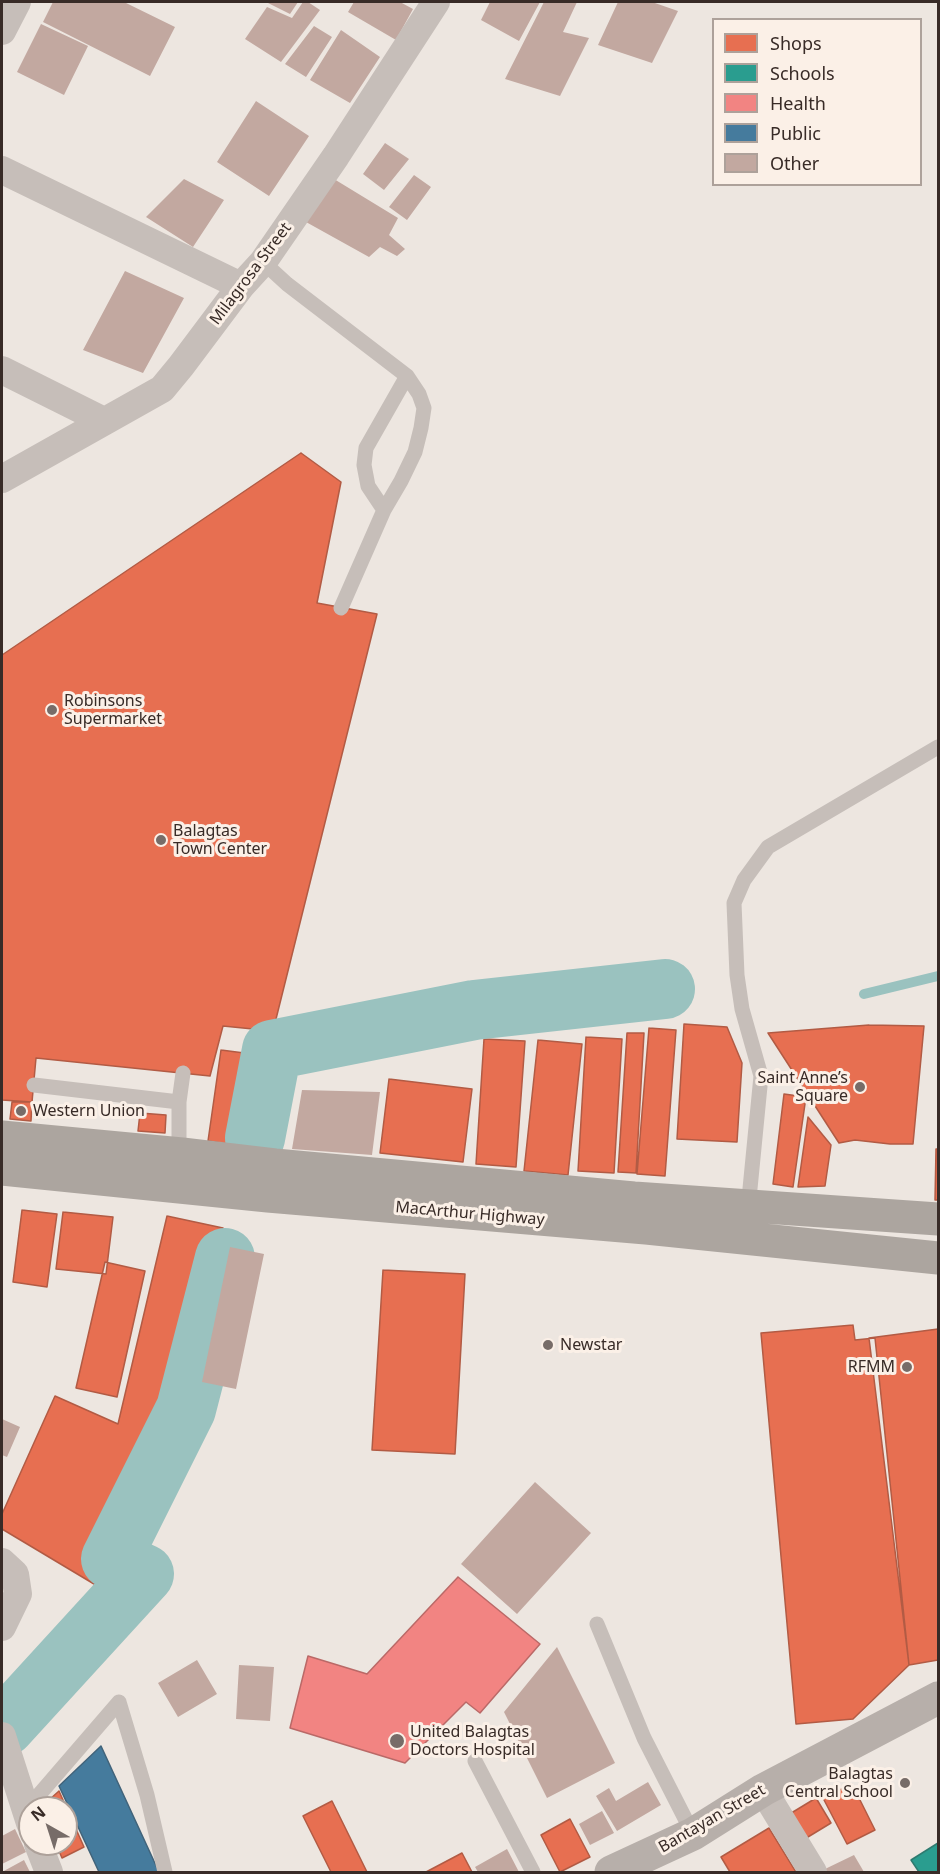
<!DOCTYPE html>
<html>
<head>
<meta charset="utf-8">
<style>
	body { margin:0 }
	#map { position:relative; width:940px; height:1874px; overflow:hidden; background:#ede6e0; font-family:"Noto Sans",sans-serif }
	canvas { display:block }
	.frame { position:absolute; inset:0; border:3px solid #382b27; pointer-events:none }
	.legend { position:absolute; left:712px; top:18px; width:210px; height:168px; box-sizing:border-box; background:#fbf0e7; border:2px solid #ada19a; margin:0; padding:8px 10px; list-style:none; font-size:18px; color:#382b27 }
	.legend li { display:flex; align-items:center; gap:12px; height:30px }
	.legend b { width:30px; border:2px solid #ada19a }
	.north { position:absolute; left:18px; top:1796px; width:60px; height:60px; box-sizing:border-box; background:#fbf0e7; border:2px solid #ada19a; border-radius:50%; rotate:321deg; font-size:16px; font-weight:700; line-height:24px; text-align:center; color:#382b27 }
	.north::after { content:''; display:block; margin:auto; width:21px; height:27px; background:#776c68; clip-path:polygon(50% 0,100% 100%,50% 72%,0 100%) }
</style>
</head>
<body>
<div id="map">
<canvas width="940" height="1874"></canvas>
<div class="frame"></div>
<ul class="legend">
<li><b style="height:16px;background:#e76f51"></b>Shops</li>
<li><b style="height:16px;background:#2a9d8f"></b>Schools</li>
<li><b style="height:16px;background:#f28482"></b>Health</li>
<li><b style="height:16px;background:#457b9d"></b>Public</li>
<li><b style="height:16px;background:#c2a8a0"></b>Other</li>
</ul>
<div class="north">N</div>
</div>
<script>
const c = document.querySelector('canvas').getContext('2d');
c.lineJoin = 'round';
function fillPath(path, color) {
  c.fillStyle = color;
  c.fill(path, 'evenodd');
}
function poly(rows) {
  const path = new Path2D();
  for (const r of rows) {
    path.moveTo(r[0], r[1]);
    for (let i = 2; i < r.length; i += 2) path.lineTo(r[i], r[i + 1]);
  }
  return path;
}
function trace(path, color, width, dash) {
  c.strokeStyle = color;
  c.lineWidth = width;
  c.lineCap = dash ? 'butt' : 'round';
  c.setLineDash(dash || []);
  c.stroke(path);
}
function write(font, color, halo, rows, align = 'center') {
  c.font = font + ' "Noto Sans",sans-serif';
  c.lineWidth = 6;
  c.setLineDash([]);
  c.textBaseline = 'middle';
  c.strokeStyle = halo;
  c.fillStyle = color;
  for (const [text, x, y, turn = 0] of rows) {
    c.save();
    c.translate(x, y);
    c.rotate((+turn || 0) * Math.PI / 180);
    c.textAlign = isNaN(turn) ? turn : align;
    if (halo) c.strokeText(text, 0, 0);
    c.fillText(text, 0, 0);
    c.restore();
  }
}
const shops = poly([
	[301,453,341,482,317,603,377,614,273,1031,223,1026,210,1076,36,1058,32,1102,2,1100,2,655,301,453],
	[684,1024,727,1027,742,1063,737,1142,677,1139,684,1024],
	[869,1025,924,1026,913,1144,890,1144,855,1140,839,1143,768,1033,869,1025],
	[649,1028,676,1030,665,1176,637,1174,649,1028],
	[627,1033,644,1033,636,1173,618,1172,627,1033],
	[586,1037,622,1039,614,1173,578,1171,586,1037],
	[484,1039,525,1041,516,1167,476,1164,484,1039],
	[538,1040,582,1044,568,1175,524,1171,538,1040],
	[221,1050,252,1054,240,1146,208,1141,221,1050],
	[389,1079,472,1089,463,1162,380,1153,389,1079],
	[784,1094,806,1097,793,1187,773,1184,784,1094],
	[12,1102,32,1102,31,1121,10,1119,12,1102],
	[140,1113,166,1115,165,1133,138,1131,140,1113],
	[808,1117,831,1145,825,1186,798,1187,808,1117],
	[936,1149,938,1149,938,1200,935,1200,936,1149],
	[22,1210,57,1214,47,1287,13,1282,22,1210],
	[63,1212,113,1217,106,1274,56,1269,63,1212],
	[167,1216,223,1228,174,1405,94,1584,2,1529,2,1514,55,1396,118,1424,167,1216],
	[105,1262,145,1271,117,1397,76,1388,105,1262],
	[383,1270,465,1274,455,1454,372,1450,383,1270],
	[853,1325,855,1340,875,1338,909,1665,853,1719,796,1724,761,1333,853,1325],
	[938,1329,938,1660,909,1665,869,1338,938,1329],
	[852,1784,875,1830,847,1844,823,1798,852,1784],
	[59,1791,84,1847,62,1858,56,1844,66,1844,66,1808,40,1808,59,1791],
	[816,1798,831,1823,803,1840,788,1815,816,1798],
	[332,1801,367,1872,331,1872,303,1816,332,1801],
	[570,1819,590,1857,560,1872,541,1835,570,1819],
	[769,1828,796,1872,730,1872,721,1857,769,1828],
	[462,1853,472,1872,426,1872,462,1853]
]);
const schools = poly([
	[938,1843,938,1872,919,1872,911,1860,938,1843]
]);
const health = poly([
	[458,1577,540,1644,480,1713,466,1702,405,1763,290,1728,308,1656,367,1674,458,1577]
]);
const public = poly([
	[101,1746,159,1872,99,1872,59,1786,101,1746]
]);
const stream = poly([
	[864,994,938,976]
]);
const river = poly([
	[255,1138,272,1050,474,1010,665,989],
	[2,1727,5,1726,144,1574,111,1559,186,1409,225,1258]
]);
const building = poly([
	[53,2,124,2,175,27,150,76,43,22],
	[266,2,298,2,290,14],
	[303,2,308,2,320,10,281,62,245,39,267,7,292,18],
	[354,2,400,2,413,9,396,40,348,12],
	[490,2,540,2,519,41,481,20],
	[544,2,577,2,563,32,589,38,560,96,505,79],
	[618,2,652,2,678,11,652,63,598,45],
	[41,24,88,46,64,95,17,72],
	[314,26,332,37,306,77,285,64],
	[341,30,380,57,350,103,310,80],
	[256,101,309,136,269,196,217,162],
	[385,143,409,159,384,190,363,174],
	[414,175,431,187,407,220,389,207],
	[184,179,224,200,193,247,146,217],
	[334,179,398,218,389,235,405,249,397,256,380,247,369,257,306,222],
	[125,271,184,298,143,373,83,350],
	[302,1090,380,1092,372,1155,292,1149],
	[230,1247,264,1254,236,1389,202,1382],
	[2,1419,20,1427,7,1457,2,1455],
	[535,1482,591,1533,517,1614,461,1564],
	[557,1647,615,1763,547,1798,504,1712],
	[197,1660,217,1694,178,1717,158,1683],
	[239,1665,274,1667,270,1721,236,1719],
	[648,1782,661,1805,617,1831,596,1796,609,1788,616,1801],
	[602,1811,614,1833,590,1845,579,1824],
	[15,1829,26,1852,2,1864,2,1836],
	[507,1849,519,1872,478,1872,475,1867],
	[854,1855,864,1872,827,1872,825,1869],
	[24,1860,30,1872,2,1872]
]);
const lane = poly([
	[263,262,287,284,407,376,419,394,424,408,421,428,415,452,401,481,384,510,341,608],
	[384,510,368,486,364,465,366,448,407,376],
	[34,1085,179,1102],
	[182,1157,179,1140,179,1102,183,1073],
	[748,1209,761,1076,742,1009,737,975,734,903,744,880,768,847,938,747],
	[597,1624,644,1738,693,1834],
	[119,1702,147,1795,165,1872],
	[475,1761,533,1872],
	[25,1811,119,1702]
]);
const street = poly([
	[2,31,17,2],
	[2,170,241,286],
	[2,370,104,421],
	[2,479,162,389,181,366,241,286,263,262,336,156,436,2],
	[2,1562,15,1574,18,1594,2,1627],
	[2,1736,30,1823],
	[763,1790,813,1872],
	[38,1844,49,1872]
]);
const secondary = poly([
	[611,1872,693,1834,763,1790,938,1698]
]);
const highway = poly([
	[2,1137,182,1154,275,1165,634,1198,938,1219],
	[2,1169,268,1196,646,1228,938,1258]
]);
const markers = [
	[52,710,6,"#776c68"],
	[161,840,6,"#776c68"],
	[860,1087,6,"#776c68"],
	[21,1111,6,"#776c68"],
	[548,1345,6,"#776c68"],
	[907,1367,6,"#776c68"],
	[397,1741,8,"#776c68"],
	[905,1783,6,"#776c68"]
];
const streetNames = [
	["Milagrosa Street",251,274,-53],
	["MacArthur Highway",470,1214,5],
	["Bantayan Street",712,1819,-30]
];
const poiNames = [
	["Robinsons",64,701],
	["Supermarket",64,719],
	["Balagtas",173,831],
	["Town Center",173,849],
	["Saint Anne’s",848,1078,"right"],
	["Square",848,1096,"right"],
	["Western Union",33,1111],
	["Newstar",560,1345],
	["RFMM",895,1367,"right"],
	["United Balagtas",410,1732],
	["Doctors Hospital",410,1750],
	["Balagtas",893,1774,"right"],
	["Central School",893,1792,"right"]
];
fillPath(shops, '#e76f51');
trace(shops, '#b25b44', 1.5);
fillPath(schools, '#2a9d8f');
trace(schools, '#2e7b70', 1.5);
fillPath(health, '#f28482');
trace(health, '#ba6967', 1.5);
fillPath(public, '#457b9d');
trace(public, '#41637a', 1.5);
trace(stream, '#9ac2bf', 10);
trace(river, '#9ac2bf', 60);
fillPath(building, '#c2a8a0');
trace(lane, '#c6beb9', 15);
trace(street, '#c6beb9', 28);
trace(secondary, '#b7afaa', 33);
trace(highway, '#aca59f', 33);
for (const [x, y, r, color] of markers) {
  const dot = new Path2D();
  dot.arc(x, y, r, 0, 2 * Math.PI);
  c.fillStyle = color;
  c.fill(dot);
  trace(dot, '#fbf0e7', 2);
}
write('16px', '#382b27', '#fbf0e7', streetNames);
write('16px', '#382b27', '#fbf0e7', poiNames, 'left');
</script>
</body>
</html>
